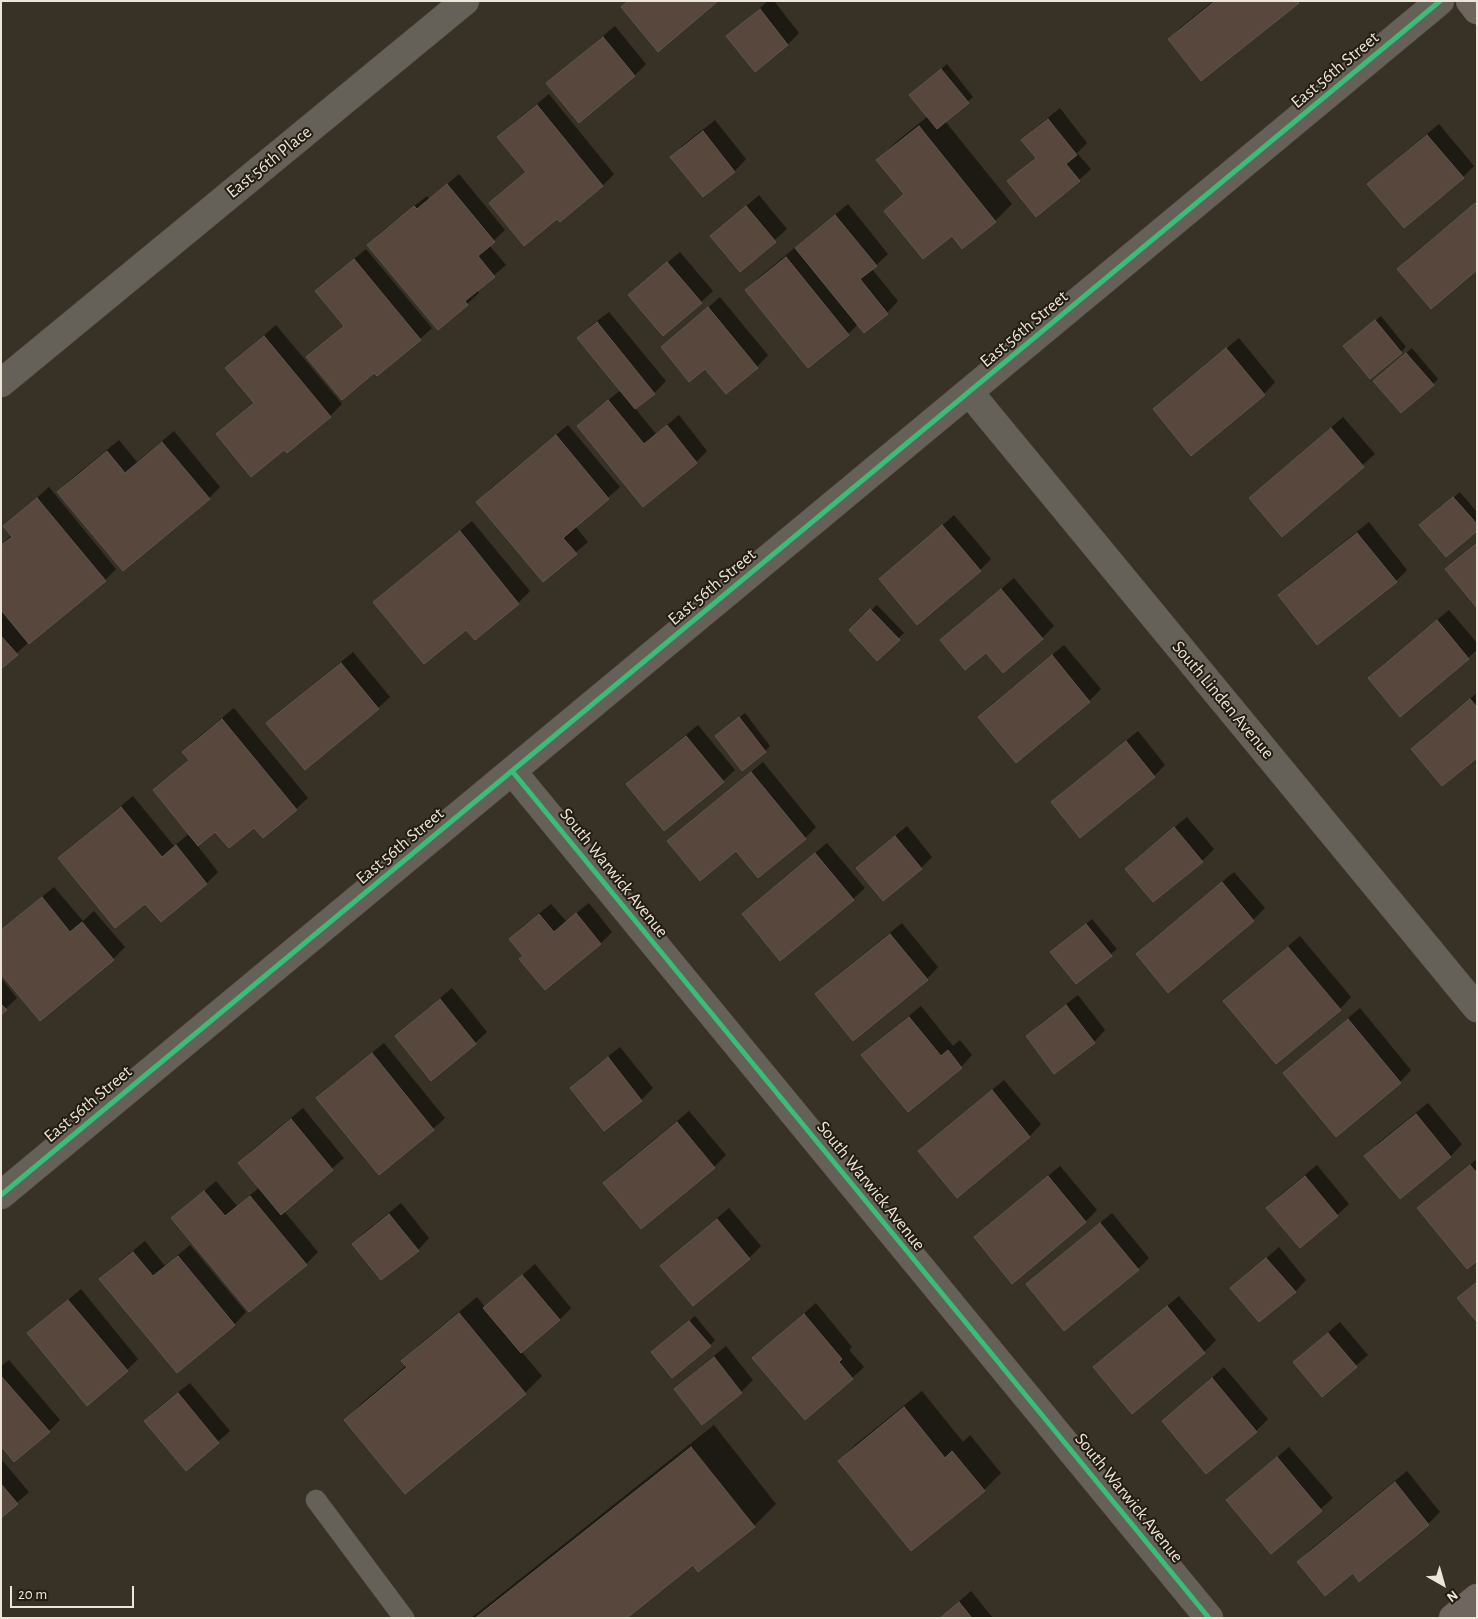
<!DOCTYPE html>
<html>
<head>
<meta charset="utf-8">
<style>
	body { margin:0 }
	#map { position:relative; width:1478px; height:1619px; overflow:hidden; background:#383125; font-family:"Alegreya Sans",sans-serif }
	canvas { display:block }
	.frame { position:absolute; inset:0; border:2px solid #ede5d7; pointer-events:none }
	.north { position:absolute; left:1418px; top:1559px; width:50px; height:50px; -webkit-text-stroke:4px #221c12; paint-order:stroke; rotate:142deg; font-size:14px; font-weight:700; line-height:20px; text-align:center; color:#ede5d7 }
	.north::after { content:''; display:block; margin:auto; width:18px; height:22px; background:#ede5d7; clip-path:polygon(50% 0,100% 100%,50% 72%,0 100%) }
	.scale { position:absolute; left:10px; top:1586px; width:124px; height:22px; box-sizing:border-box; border:2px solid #ede5d7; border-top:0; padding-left:6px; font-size:15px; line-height:18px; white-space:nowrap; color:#ede5d7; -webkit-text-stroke:4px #221c12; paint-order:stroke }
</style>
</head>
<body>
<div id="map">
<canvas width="1478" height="1619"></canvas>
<div class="frame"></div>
<div class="north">N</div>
<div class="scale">20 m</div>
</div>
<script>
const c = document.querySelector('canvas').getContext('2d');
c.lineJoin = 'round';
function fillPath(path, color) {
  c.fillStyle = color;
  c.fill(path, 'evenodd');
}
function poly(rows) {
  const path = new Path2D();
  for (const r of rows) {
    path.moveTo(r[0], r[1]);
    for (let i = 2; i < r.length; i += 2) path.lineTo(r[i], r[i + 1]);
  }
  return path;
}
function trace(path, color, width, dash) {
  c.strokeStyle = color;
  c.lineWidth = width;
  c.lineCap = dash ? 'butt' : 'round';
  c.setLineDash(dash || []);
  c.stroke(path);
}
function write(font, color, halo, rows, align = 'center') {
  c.font = font + ' "Alegreya Sans",sans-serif';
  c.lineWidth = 4;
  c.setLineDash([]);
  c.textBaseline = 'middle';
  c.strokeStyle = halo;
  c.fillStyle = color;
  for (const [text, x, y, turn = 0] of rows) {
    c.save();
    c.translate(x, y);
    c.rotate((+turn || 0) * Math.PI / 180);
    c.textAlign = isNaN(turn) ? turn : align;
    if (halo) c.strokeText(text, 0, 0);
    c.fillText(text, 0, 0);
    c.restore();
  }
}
const shadow = poly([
	[768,1,774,1,799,33,788,44,755,70,728,36,740,25],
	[1213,1,1299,1,1201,79,1169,39,1181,27],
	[615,26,646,64,635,75,579,121,548,83,560,72],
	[947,64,973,97,945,121,1012,204,995,221,952,234,886,211,905,193,878,160,895,143,928,116,911,95],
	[549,94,614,174,603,185,560,221,557,218,490,203,527,171,499,137,510,126],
	[1060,108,1087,143,1077,153,1091,169,1079,180,1009,181,1036,157,1023,140,1034,129],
	[715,120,746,159,735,171,703,196,672,157,683,145],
	[1439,124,1474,166,1463,177,1369,184,1380,173],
	[459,174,505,230,489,245,506,265,477,290,479,293,467,304,369,245,380,233,427,196,430,199],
	[759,195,787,229,740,270,712,236],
	[1477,201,1477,269,1399,269,1410,257],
	[848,204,888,254,872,269,898,301,887,313,858,324,848,334,808,366,747,290,758,278],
	[366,249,432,328,420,339,377,375,375,371,308,357,344,325,317,291,328,280],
	[680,252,713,291,701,302,642,284],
	[720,297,768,355,757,367,705,367,663,347],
	[609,312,666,381,654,393,635,408,656,434,679,415,707,451,696,462,579,426,590,414,621,390,579,338,590,326],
	[1381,316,1406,347,1401,352,1350,341],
	[276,325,342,404,330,416,287,451,284,448,218,434,254,402,227,368,238,357],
	[1239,338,1275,382,1264,394,1155,410,1166,398],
	[1412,348,1438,379,1433,384,1380,375],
	[1343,417,1375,454,1283,535,1251,498],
	[568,425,620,487,575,526,588,542,543,581,478,502,489,490],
	[174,431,220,487,209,498,58,492,70,480,119,440,137,462],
	[49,487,116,569,105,580,29,642,1,667,1,544,12,535,5,526],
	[1460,492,1477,512,1477,529,1426,520],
	[954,515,991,559,980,570,881,579],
	[472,521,530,591,518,603,475,639,466,628,375,603,386,591],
	[1369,522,1407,570,1396,581,1280,595,1291,584],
	[1477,542,1477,606,1446,569],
	[1014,578,1054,626,1042,638,986,651,953,629],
	[877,605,904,633,877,659,850,630],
	[1449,610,1477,643,1477,650,1468,658,1370,678,1381,666],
	[1064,645,1101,689,1089,701,1016,761,980,717,991,705],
	[353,652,390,697,378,708,268,723,280,712],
	[1477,693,1477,756,1412,749,1424,737],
	[234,708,308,798,296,809,254,826,215,830,197,845,218,872,207,883,161,921,146,902,59,858,71,847,133,796,174,846,190,833,155,790,189,759,184,752,195,740],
	[745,713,770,746,765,751,722,731],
	[698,725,735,770,723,781,628,784,639,773],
	[1138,731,1165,765,1154,776,1053,802,1064,791],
	[763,762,816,827,805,838,736,850,669,841,681,830],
	[1187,817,1214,849,1202,861,1153,901,1127,869,1138,857],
	[907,826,932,857,921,868,858,868,869,857],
	[827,843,865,888,853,899,780,959,743,914,755,903],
	[1234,872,1265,908,1253,920,1169,991,1137,954,1149,942],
	[54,887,83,921,94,911,125,947,113,959,40,1019,1,930],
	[589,903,612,932,601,943,545,988,524,955,511,939,522,927,551,904,566,921],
	[1092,919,1117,949,1076,982,1052,952],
	[902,923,938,967,927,979,817,994,828,983],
	[1300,936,1351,997,1340,1009,1225,1001,1236,990],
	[1,978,17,998,1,1013],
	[452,988,487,1032,475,1043,431,1079,396,1036,408,1025],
	[1078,995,1105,1030,1094,1042,1027,1037,1039,1025],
	[921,1006,953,1046,960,1040,972,1055,961,1067,863,1055,875,1044],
	[1360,1008,1411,1070,1400,1082,1284,1073,1296,1062],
	[384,1043,445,1118,433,1129,379,1174,318,1098,329,1087],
	[620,1047,653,1088,641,1100,605,1129,572,1088,583,1076],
	[1004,1080,1041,1124,1030,1136,957,1196,920,1151,931,1140],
	[1428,1103,1462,1144,1451,1156,1400,1198,1366,1156,1377,1144],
	[303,1108,344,1158,284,1211,318,1252,306,1264,249,1310,173,1218,216,1181,237,1206,260,1187,240,1163,251,1151],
	[689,1111,726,1155,714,1167,641,1227,605,1183,616,1171],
	[1477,1159,1477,1259,1418,1209,1430,1197],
	[1317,1165,1349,1204,1337,1215,1268,1208,1279,1196],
	[1060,1166,1097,1210,1086,1221,987,1226],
	[401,1203,429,1238,418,1250,353,1244,365,1232],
	[729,1208,761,1246,749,1258,693,1304,661,1266,673,1255],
	[1112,1213,1149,1258,1138,1269,1028,1284,1039,1273],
	[145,1241,165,1266,190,1245,246,1312,235,1324,178,1371,101,1279,113,1267],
	[1279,1247,1306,1280,1295,1292,1232,1288],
	[535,1264,571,1308,560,1319,521,1351,542,1376,525,1393,345,1420,362,1403,407,1365,403,1361,420,1344,477,1297,485,1307],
	[81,1289,138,1359,127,1370,29,1333,41,1322],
	[1179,1296,1216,1340,1204,1352,1132,1412,1107,1356],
	[816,1303,852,1347,849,1350,864,1367,852,1378,805,1418,753,1358],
	[695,1316,715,1340,710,1345,658,1347],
	[1340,1322,1368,1355,1322,1395,1295,1362],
	[726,1346,753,1380,741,1392,702,1423,676,1389,687,1378],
	[9,1360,60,1420,49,1431,1,1444,1,1366],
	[1224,1367,1268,1419,1256,1431,1206,1473,1163,1421],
	[190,1383,230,1431,186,1470,146,1421,157,1409],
	[922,1391,963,1442,970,1435,1001,1473,984,1490,839,1461,856,1444],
	[714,1425,776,1504,754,1526,693,1564,625,1618,471,1618],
	[1289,1447,1333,1498,1271,1552,1228,1500,1240,1488],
	[1,1459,29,1492,1,1517],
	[1407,1471,1440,1512,1428,1524,1360,1580,1353,1571,1299,1562,1310,1550],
	[971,1591,993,1618,940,1618]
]);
const building = poly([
	[628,1,718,1,658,52,621,7,628,1],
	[1215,1,1297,1,1299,3,1201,81,1168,39,1215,1],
	[760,9,788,45,755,72,726,36,760,9],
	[603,37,635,76,579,123,546,83,603,37],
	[941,69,969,103,937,129,909,95,941,69],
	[537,105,603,186,560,222,557,219,524,246,489,203,526,172,497,137,537,105],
	[1048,119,1077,155,1066,164,1080,181,1036,217,1007,181,1036,158,1021,140,1048,119],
	[919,126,996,222,962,249,952,236,923,259,884,211,904,194,876,160,919,126],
	[703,131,735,172,703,197,670,157,703,131],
	[1427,135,1464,178,1404,228,1367,184,1427,135],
	[447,184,495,242,478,256,495,277,465,301,468,305,438,330,367,245,414,206,417,209,447,184],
	[1475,203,1477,205,1477,270,1431,309,1397,269,1475,203],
	[746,206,776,242,740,272,710,236,746,206],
	[835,215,877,266,860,279,888,314,864,333,795,248,835,215],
	[786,257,849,335,808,368,745,290,786,257],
	[354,259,421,340,377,376,374,373,342,400,306,357,344,326,315,291,354,259],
	[667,262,702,303,663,336,628,295,667,262],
	[708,307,758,368,726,394,705,369,689,382,661,347,708,307],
	[1375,320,1402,353,1370,379,1343,346,1375,320],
	[597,322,655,394,635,409,577,338,597,322],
	[264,336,331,417,287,453,284,450,251,477,216,434,254,403,225,368,264,336],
	[1226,348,1265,395,1191,456,1153,409,1226,348],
	[1406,353,1434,385,1401,413,1373,381,1406,353],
	[608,400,644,444,667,425,697,463,643,507,577,426,608,400],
	[1331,428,1364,467,1282,537,1249,498,1331,428],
	[556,435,609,499,563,538,577,554,543,582,476,502,556,435],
	[162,442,210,499,123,571,57,492,107,451,125,473,162,442],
	[1453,497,1477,524,1477,531,1446,557,1419,525,1453,497],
	[37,498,106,581,29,644,1,610,1,545,12,537,3,526,37,498],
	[942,525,981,571,917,625,879,579,942,525],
	[460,531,519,604,475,640,466,630,424,664,373,602,460,531],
	[1357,533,1397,582,1317,645,1278,595,1357,533],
	[1477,543,1477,608,1445,569,1477,543],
	[1001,589,1043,639,1003,673,986,653,965,670,940,640,1001,589],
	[870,609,900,640,877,661,849,630,870,609],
	[1437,620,1469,659,1400,717,1368,678,1437,620],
	[1,636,18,655,1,669,1,636],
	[1052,655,1090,702,1016,763,978,717,1052,655],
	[341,663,379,709,305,770,266,723,341,663],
	[1470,699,1477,707,1477,758,1442,786,1411,749,1470,699],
	[739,717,766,752,742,771,715,736,739,717],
	[222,719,297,810,263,838,254,828,229,848,215,832,198,846,153,790,189,760,182,752,222,719],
	[686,736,724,782,664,831,626,784,686,736],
	[1126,741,1155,777,1080,838,1051,802,1126,741],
	[751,772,806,839,758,878,736,851,700,881,667,841,751,772],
	[121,807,162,857,176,845,207,884,161,922,145,904,115,928,58,858,121,807],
	[1174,827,1203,862,1153,902,1125,869,1174,827],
	[895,836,922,869,883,901,856,868,895,836],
	[815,853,854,900,780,961,742,914,815,853],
	[1222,882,1254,921,1168,993,1136,954,1222,882],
	[42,897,70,932,82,922,114,960,40,1021,1,974,1,930,42,897],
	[576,913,601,944,545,990,519,959,523,956,509,939,539,914,554,932,576,913],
	[1086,924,1112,956,1076,984,1050,952,1086,924],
	[890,934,928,980,853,1041,815,994,890,934],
	[1288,947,1341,1010,1276,1064,1223,1001,1288,947],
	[440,999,476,1044,431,1081,395,1036,440,999],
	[1,1004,7,1010,1,1015,1,1004],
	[1066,1005,1095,1043,1054,1074,1026,1036,1066,1005],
	[909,1017,941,1056,948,1050,962,1068,908,1112,861,1055,909,1017],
	[1348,1019,1401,1083,1336,1137,1283,1073,1348,1019],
	[372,1053,434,1130,379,1175,316,1098,372,1053],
	[608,1057,642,1101,604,1131,570,1088,608,1057],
	[992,1090,1030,1137,957,1198,918,1151,992,1090],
	[1416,1114,1451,1157,1400,1199,1364,1156,1416,1114],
	[291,1119,333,1170,281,1215,238,1163,291,1119],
	[677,1122,715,1168,641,1229,603,1183,677,1122],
	[1470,1165,1477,1173,1477,1261,1467,1269,1417,1208,1470,1165],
	[1048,1176,1086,1222,1012,1284,974,1237,1048,1176],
	[1305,1176,1338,1216,1300,1248,1266,1208,1305,1176],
	[204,1191,225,1216,250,1196,307,1265,249,1312,171,1218,204,1191],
	[389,1214,419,1251,381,1280,352,1244,389,1214],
	[717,1219,750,1259,693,1306,660,1266,717,1219],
	[1100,1223,1139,1270,1064,1331,1026,1284,1100,1223],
	[133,1252,153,1276,178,1256,235,1325,177,1373,99,1279,133,1252],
	[1266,1258,1296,1292,1259,1322,1230,1288,1266,1258],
	[522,1275,560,1320,521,1353,483,1308,522,1275],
	[1477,1282,1477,1322,1457,1298,1477,1282],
	[68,1300,128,1371,87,1406,27,1333,68,1300],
	[1167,1306,1205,1353,1132,1414,1093,1367,1167,1306],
	[459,1313,526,1394,405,1494,344,1420,407,1367,401,1361,459,1313],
	[804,1314,842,1359,839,1362,853,1379,805,1420,752,1358,804,1314],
	[689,1321,711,1346,672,1378,651,1352,689,1321],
	[1328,1333,1357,1367,1322,1397,1293,1362,1328,1333],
	[714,1357,742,1393,702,1425,674,1389,714,1357],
	[1,1376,50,1432,14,1462,1,1446,1,1376],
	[1212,1378,1257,1432,1206,1474,1162,1421,1212,1378],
	[178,1393,219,1443,186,1471,144,1421,178,1393],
	[904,1407,945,1458,952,1451,985,1491,911,1551,838,1461,904,1407],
	[691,1447,755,1527,698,1572,693,1565,627,1618,475,1618,691,1447],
	[1277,1457,1322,1511,1271,1554,1226,1500,1277,1457],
	[1395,1482,1429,1525,1359,1582,1353,1573,1325,1596,1297,1562,1395,1482],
	[1,1484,18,1504,1,1518,1,1484],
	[959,1602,972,1618,940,1618,959,1602]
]);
const service = poly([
	[316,1500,404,1618]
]);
const minor = poly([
	[1,383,465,1],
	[969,392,1477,1008],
	[512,771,1209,1618],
	[1,1195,1440,1]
]);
const secondary = poly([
	[1470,1,1477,10],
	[1453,1618,1477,1598]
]);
const cycleway = poly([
	[512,771,1209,1618],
	[1,1195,1440,1]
]);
const streetNames = [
	["East 56th Street",1335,70,-40],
	["East 56th Place",269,162,-39],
	["East 56th Street",1024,329,-40],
	["East 56th Street",712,587,-40],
	["South Linden Avenue",1223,700,50],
	["East 56th Street",400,846,-40],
	["South Warwick Avenue",614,873,51],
	["East 56th Street",88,1104,-40],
	["South Warwick Avenue",871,1186,51],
	["South Warwick Avenue",1129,1498,51]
];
fillPath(shadow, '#0007');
fillPath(building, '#57473d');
trace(building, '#5f564f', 1);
trace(service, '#544e43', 21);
trace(minor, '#544e43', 29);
trace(secondary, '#544e43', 29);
trace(service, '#666158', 20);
trace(minor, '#666158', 28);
trace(secondary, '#6f675f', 28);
trace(cycleway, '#3abd76', 5);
write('18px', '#ede5d7', '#221c12', streetNames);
</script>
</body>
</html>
